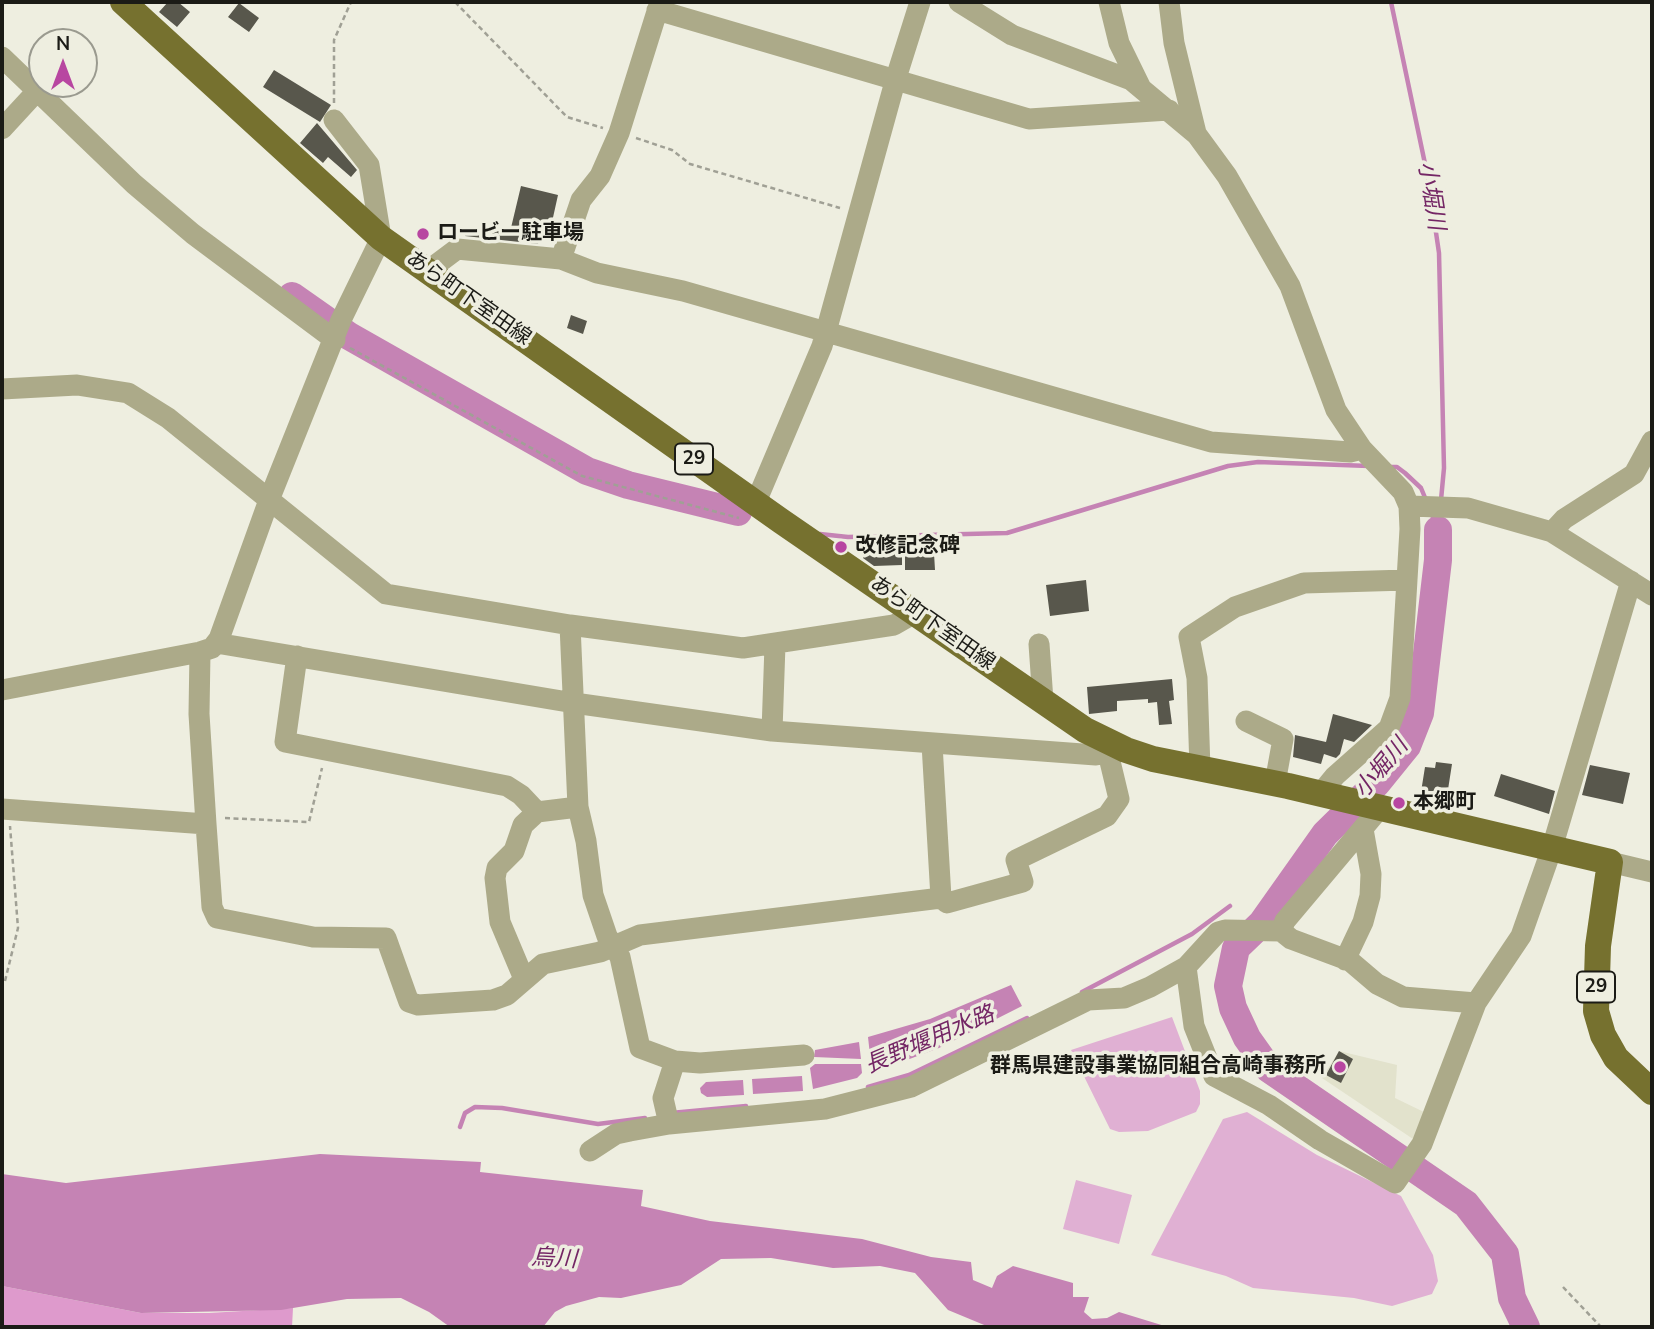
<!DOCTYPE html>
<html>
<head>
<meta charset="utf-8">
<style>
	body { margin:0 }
	#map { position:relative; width:1654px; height:1329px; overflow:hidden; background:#eeeee0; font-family:"Nunito Sans",sans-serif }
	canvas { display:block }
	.frame { position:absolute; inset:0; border:4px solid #1b1b16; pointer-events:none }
	.north { position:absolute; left:28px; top:28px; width:70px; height:70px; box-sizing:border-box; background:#eeeee0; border:2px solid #9a9a8f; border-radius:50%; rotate:0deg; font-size:19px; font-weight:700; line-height:28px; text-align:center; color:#1b1b16 }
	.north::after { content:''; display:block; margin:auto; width:24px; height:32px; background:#b846a1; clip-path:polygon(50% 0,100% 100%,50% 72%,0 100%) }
</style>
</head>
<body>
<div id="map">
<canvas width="1654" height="1329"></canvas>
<div class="frame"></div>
<div class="north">N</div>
</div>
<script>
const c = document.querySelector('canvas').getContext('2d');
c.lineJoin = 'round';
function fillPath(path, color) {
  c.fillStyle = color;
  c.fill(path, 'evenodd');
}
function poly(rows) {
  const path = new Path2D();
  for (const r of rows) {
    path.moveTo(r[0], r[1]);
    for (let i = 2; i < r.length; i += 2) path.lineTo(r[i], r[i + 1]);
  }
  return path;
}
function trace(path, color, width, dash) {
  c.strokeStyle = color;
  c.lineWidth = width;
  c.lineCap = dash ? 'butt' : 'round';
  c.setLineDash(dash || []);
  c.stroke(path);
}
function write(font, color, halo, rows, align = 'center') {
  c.font = font + ' "Nunito Sans","Noto Sans JP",sans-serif';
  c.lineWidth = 7;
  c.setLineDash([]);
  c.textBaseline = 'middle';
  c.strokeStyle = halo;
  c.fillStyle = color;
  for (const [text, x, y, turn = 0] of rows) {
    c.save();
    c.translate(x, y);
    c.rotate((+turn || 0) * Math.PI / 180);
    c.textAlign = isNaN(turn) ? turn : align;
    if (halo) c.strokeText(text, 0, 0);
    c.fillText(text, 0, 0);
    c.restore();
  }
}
const built = poly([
	[1339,1051,1397,1065,1395,1098,1428,1114,1413,1139,1322,1078]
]);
const green = poly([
	[1172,1017,1200,1091,1200,1104,1196,1112,1148,1131,1119,1132,1110,1129,1071,1050],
	[1247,1112,1317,1155,1401,1196,1433,1255,1438,1281,1432,1294,1392,1306,1354,1298,1253,1288,1226,1276,1151,1255,1223,1119],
	[1076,1180,1132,1195,1119,1244,1063,1229]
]);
const forest = poly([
	[2,1286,141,1313,209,1313,293,1308,292,1327,2,1327]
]);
const water = poly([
	[1011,985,1022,1006,939,1048,872,1073,868,1037,930,1019],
	[859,1042,861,1059,814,1057,815,1050],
	[815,1064,861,1064,862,1073,857,1078,813,1089,810,1068],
	[802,1076,803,1091,753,1094,752,1079],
	[743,1080,744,1095,707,1097,701,1093,700,1088,706,1082],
	[320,1154,481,1162,480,1172,643,1190,641,1206,710,1221,862,1239,931,1257,971,1262,973,1280,992,1288,997,1276,1013,1266,1073,1283,1073,1297,1089,1297,1084,1312,1092,1319,1107,1318,1119,1312,1168,1327,989,1327,948,1310,915,1273,880,1266,833,1268,771,1258,721,1259,681,1285,621,1298,599,1297,566,1306,555,1312,543,1327,450,1327,429,1312,401,1298,347,1299,281,1310,141,1313,2,1286,2,1174,66,1183]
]);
const stream = poly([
	[1391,2,1428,178,1439,253,1444,468,1441,500],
	[1388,467,1397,467,1405,473,1421,488,1426,500],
	[1432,515,1438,530],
	[820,534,848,537,1007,533,1228,466,1258,462,1369,466],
	[1082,992,1192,934,1230,906],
	[868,1087,909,1075,1027,1018],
	[671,1113,746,1106],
	[460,1127,465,1113,475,1107,502,1108,598,1124,645,1118]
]);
const river = poly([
	[292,296,349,336,587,471,628,485,738,512],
	[1438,530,1438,560,1420,713,1407,746,1377,783,1325,834,1262,923,1236,948,1228,986,1233,1008,1247,1038,1269,1069,1466,1204,1505,1254,1512,1298,1526,1327]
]);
const building = poly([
	[168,2,178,2,190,12,177,27,159,12],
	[239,3,259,18,249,32,228,17],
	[274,70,331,105,320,122,263,87],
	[317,123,357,170,351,177,328,157,323,163,300,143],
	[521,186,558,195,552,222,544,220,538,244,465,236,467,228,510,232],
	[571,315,587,321,583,334,567,328],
	[902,547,902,565,874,566,863,558,863,548],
	[934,553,935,570,905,570,905,554],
	[1086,580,1089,611,1050,616,1046,585],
	[1172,679,1174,700,1169,701,1172,724,1159,725,1157,702,1148,703,1148,699,1117,701,1117,711,1089,714,1087,687],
	[1333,714,1372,725,1354,742,1344,739,1340,754,1336,758,1324,754,1321,764,1293,757,1295,735,1326,742],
	[1436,762,1452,764,1447,796,1421,792,1425,767,1435,768],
	[1590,765,1630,773,1623,804,1582,795],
	[1501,774,1555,791,1549,814,1494,796],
	[1339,1051,1353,1059,1341,1083,1326,1075]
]);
const path = poly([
	[455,2,567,117,603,128],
	[334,103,334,40,351,2],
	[636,138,672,150,690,164,840,208],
	[350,348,582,476,739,518],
	[225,818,309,822,322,768],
	[5,981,18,928,10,826],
	[1563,1287,1601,1327]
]);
const minor = poly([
	[959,2,1012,35,1131,80,1197,135,1227,176,1290,286,1336,410,1362,449,1403,492,1409,506,1410,529,1400,698,1389,728,1335,776,1321,793],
	[1109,2,1119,43,1141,88],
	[1169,2,1174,43,1196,133],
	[657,10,1029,119,1169,110],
	[2,57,134,184,193,234,335,340],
	[2,129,37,91],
	[561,259,581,200,600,176,619,133,660,2],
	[432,274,437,264,457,249,561,259,597,273,683,291,1211,442,1350,452,1362,449],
	[2,389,77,385,128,393,168,418,386,594,570,625,743,648,894,625,915,613],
	[756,502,822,346,896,78,920,2],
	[1409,506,1468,508,1552,532,1652,595],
	[1552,532,1564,519,1634,474,1652,441],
	[570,625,578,807,586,841,593,895,607,936,620,957,640,1048,675,1061,700,1063,804,1055],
	[216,643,574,703,772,731,1096,755,1126,750],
	[1039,644,1043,701],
	[200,652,199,714,206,824,212,907,217,918,313,937,386,938,406,994,409,1002,418,1005,493,1000,507,995,543,964,600,952,640,935,941,898,932,744],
	[297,656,285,742,507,786,521,795,537,812,578,807],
	[2,690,200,652,212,648,219,639,269,500,341,320,381,238,369,165,334,120],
	[1246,721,1283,739,1275,783],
	[772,731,775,645],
	[1200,769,1197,678,1189,637,1235,607,1304,583,1407,580],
	[2,809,206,824],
	[1610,862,1652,872],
	[941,898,947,903,1023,882,1016,860,1107,816,1119,799,1108,753],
	[1281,931,1285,921,1380,808],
	[1345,960,1363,922,1370,896,1371,874,1363,829],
	[1186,967,1194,1026,1214,1076,1269,1105,1320,1140,1395,1183,1422,1144,1476,1003,1521,936,1552,848,1631,581],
	[524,979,500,922,495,878,497,868,514,851,523,825,537,812],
	[669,1124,663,1098,675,1061],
	[590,1151,616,1134,630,1131,669,1124,825,1109,911,1087,1088,1000,1124,998,1150,987,1186,967,1218,932,1225,930,1281,931,1291,939,1350,961,1377,984,1403,997,1476,1003]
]);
const major = poly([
	[123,2,381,238,781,521,1085,730,1126,750,1153,759,1288,786,1610,862,1598,946,1596,1011,1603,1035,1616,1058,1652,1092]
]);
const markers = [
	[423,234,7,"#b846a1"],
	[841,547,7,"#b846a1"],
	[1399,803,7,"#b846a1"],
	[1340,1067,7,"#b846a1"]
];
const shields = [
	[694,459,38],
	[1596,987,38]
];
const shieldNames = [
	["29",694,459],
	["29",1596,987]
];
const poiNames = [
	["ロービー駐車場",437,234],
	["改修記念碑",855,547],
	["本郷町",1413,803],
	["群馬県建設事業協同組合高崎事務所",1326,1067,"right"]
];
const streetNames = [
	["あら町下室田線",468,299,35],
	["あら町下室田線",932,624,35]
];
const waterNames = [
	["小堀川",1430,196,81],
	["小堀川",1382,769,-50],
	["長野堰用水路",930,1041,-23],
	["烏川",554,1260,3]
];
fillPath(built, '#e2e2cc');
fillPath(green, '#e0b0d3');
fillPath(forest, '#de9acc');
fillPath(water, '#c583b4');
trace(stream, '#c583b4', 4.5);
trace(river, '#c583b4', 28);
fillPath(building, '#58574c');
trace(path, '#a0a095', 2.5, [5, 3.5]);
trace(minor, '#acaa89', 21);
trace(major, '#76712f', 26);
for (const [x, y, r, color] of markers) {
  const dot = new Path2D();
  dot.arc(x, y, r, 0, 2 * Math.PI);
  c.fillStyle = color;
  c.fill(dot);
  trace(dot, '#eeeee0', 2.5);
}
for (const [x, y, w] of shields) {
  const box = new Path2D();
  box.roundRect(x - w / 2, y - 15.5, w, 31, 5);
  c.fillStyle = '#eeeee0';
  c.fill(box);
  trace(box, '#1b1b16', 2);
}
write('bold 19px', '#1b1b16', null, shieldNames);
write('bold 21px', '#1b1b16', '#eeeee0', poiNames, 'left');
write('21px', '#1b1b16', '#eeeee0', streetNames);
write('italic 23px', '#742665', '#eeeee0', waterNames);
</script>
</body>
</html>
